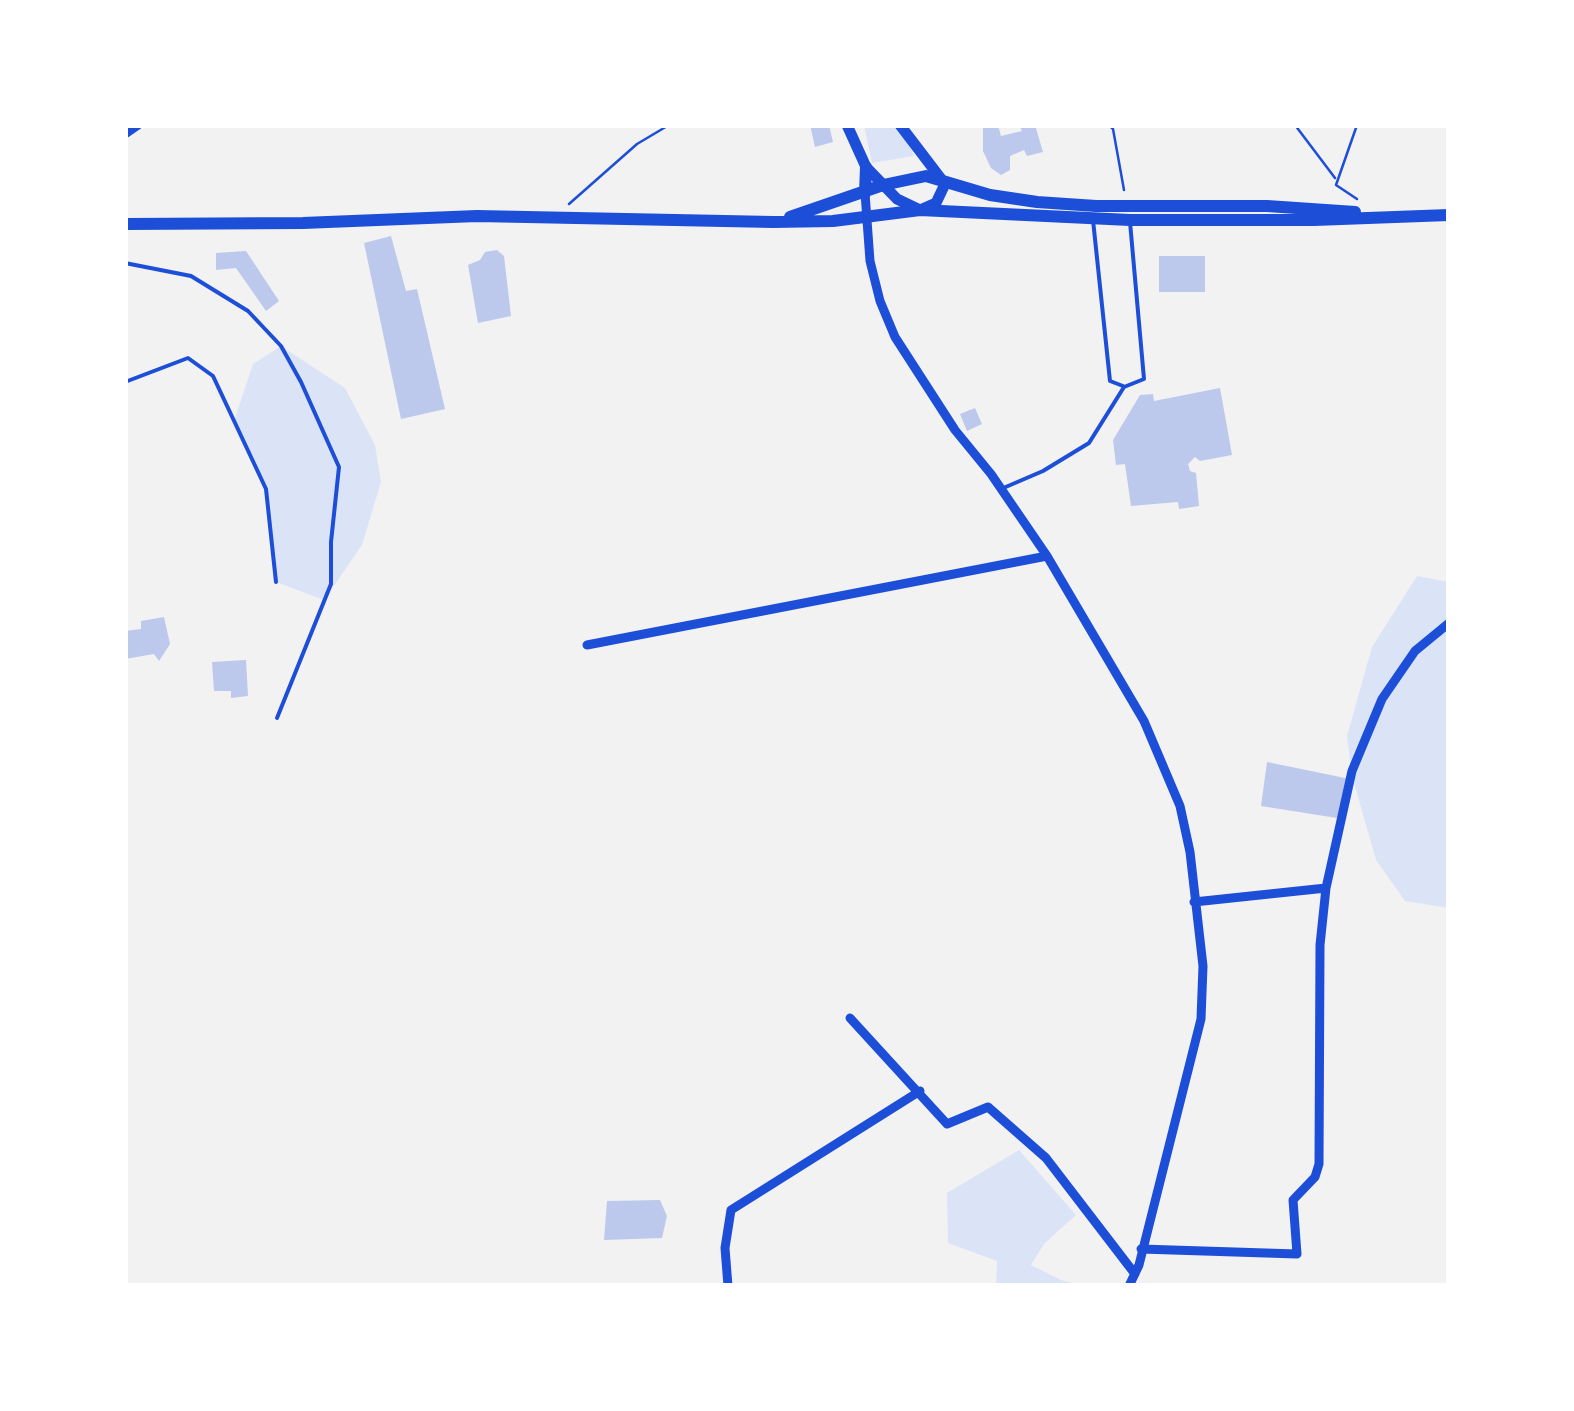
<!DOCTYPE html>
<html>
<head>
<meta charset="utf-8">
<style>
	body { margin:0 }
	#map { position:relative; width:1574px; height:1411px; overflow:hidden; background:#f2f2f2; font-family:Karla,sans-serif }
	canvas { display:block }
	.frame { position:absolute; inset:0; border:128px solid #fff; pointer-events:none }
</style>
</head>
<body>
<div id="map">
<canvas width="1574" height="1411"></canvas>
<div class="frame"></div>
</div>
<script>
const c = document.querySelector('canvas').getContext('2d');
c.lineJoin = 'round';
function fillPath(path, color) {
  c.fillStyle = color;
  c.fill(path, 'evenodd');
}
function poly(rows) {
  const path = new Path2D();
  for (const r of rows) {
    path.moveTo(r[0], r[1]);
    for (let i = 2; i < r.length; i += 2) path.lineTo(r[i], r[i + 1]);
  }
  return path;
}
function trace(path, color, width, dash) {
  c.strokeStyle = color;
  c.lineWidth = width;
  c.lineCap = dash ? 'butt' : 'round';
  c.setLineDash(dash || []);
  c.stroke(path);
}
const green = poly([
	[864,125,901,125,914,156,872,163],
	[281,346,345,388,375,445,381,482,362,545,324,600,276,582,266,489,234,421,253,364],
	[1417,576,1449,582,1449,908,1405,901,1376,860,1352,776,1347,736,1372,647],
	[1019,1150,1076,1215,1044,1244,1031,1265,1061,1280,1083,1286,996,1286,997,1261,948,1243,947,1193]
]);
const building = poly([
	[810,125,829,125,833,142,815,147],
	[983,125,998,125,1001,136,1022,131,1019,125,1035,125,1043,152,1027,156,1024,150,1010,156,1010,170,1001,175,991,168,983,151],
	[391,236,406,291,417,289,445,409,401,419,364,243],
	[497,250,504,256,511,316,478,323,468,265,480,260,485,252],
	[246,251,279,301,266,311,236,268,216,270,216,253],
	[1159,256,1205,256,1205,292,1159,292],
	[1220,388,1232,455,1200,461,1195,457,1188,464,1190,471,1196,473,1199,506,1179,509,1178,502,1131,506,1125,464,1116,465,1113,440,1140,395,1153,394,1154,401],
	[975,408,982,424,967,431,960,414],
	[164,617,170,644,159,661,154,654,125,659,125,631,141,629,141,621],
	[246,660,248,696,231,698,231,691,214,691,212,662],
	[1267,762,1350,779,1337,818,1261,806],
	[660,1200,667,1216,662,1238,604,1240,607,1201]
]);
const path = poly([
	[1109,125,1113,129,1124,190],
	[1295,125,1335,178],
	[1357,199,1336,185,1357,125],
	[569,204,637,144,669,125]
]);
const service = poly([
	[1093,220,1110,381,1123,386],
	[125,263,191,276,248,311,281,346,301,382,339,467,331,542,331,584,277,718],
	[125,382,188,358,213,376,266,489,276,582],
	[1001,489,1043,471,1089,443,1124,387,1144,379,1130,222]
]);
const minor = poly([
	[125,134,138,125],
	[865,193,870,261,880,301,895,337,955,430,991,474,1047,556,1144,721,1180,806,1190,852,1203,966,1201,1019,1139,1265,1129,1286],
	[587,645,1047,556],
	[1194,902,1326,888,1352,771,1382,699,1415,651,1449,623],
	[850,1018,947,1124,988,1107,1046,1158,1135,1274],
	[1141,1249,1297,1254,1293,1200,1315,1177,1319,1164,1320,945,1326,888],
	[728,1286,725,1248,731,1210,920,1091]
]);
const secondary = poly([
	[847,125,866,167,897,199,920,210,936,203,945,184,900,125]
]);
const primary = poly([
	[865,193,866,167],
	[790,217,883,185,926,176,990,195,1037,202,1096,206,1267,206,1355,212],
	[125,224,303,223,477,216,773,222,833,221,920,210,1130,220,1314,220,1449,215]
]);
fillPath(green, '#dbe4f7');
fillPath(building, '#bdc9ec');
trace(path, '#1d4ed8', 2.5);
trace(service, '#1d4ed8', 4);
trace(minor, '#1d4ed8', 9);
trace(secondary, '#1d4ed8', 11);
trace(primary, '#1d4ed8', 12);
</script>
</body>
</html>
